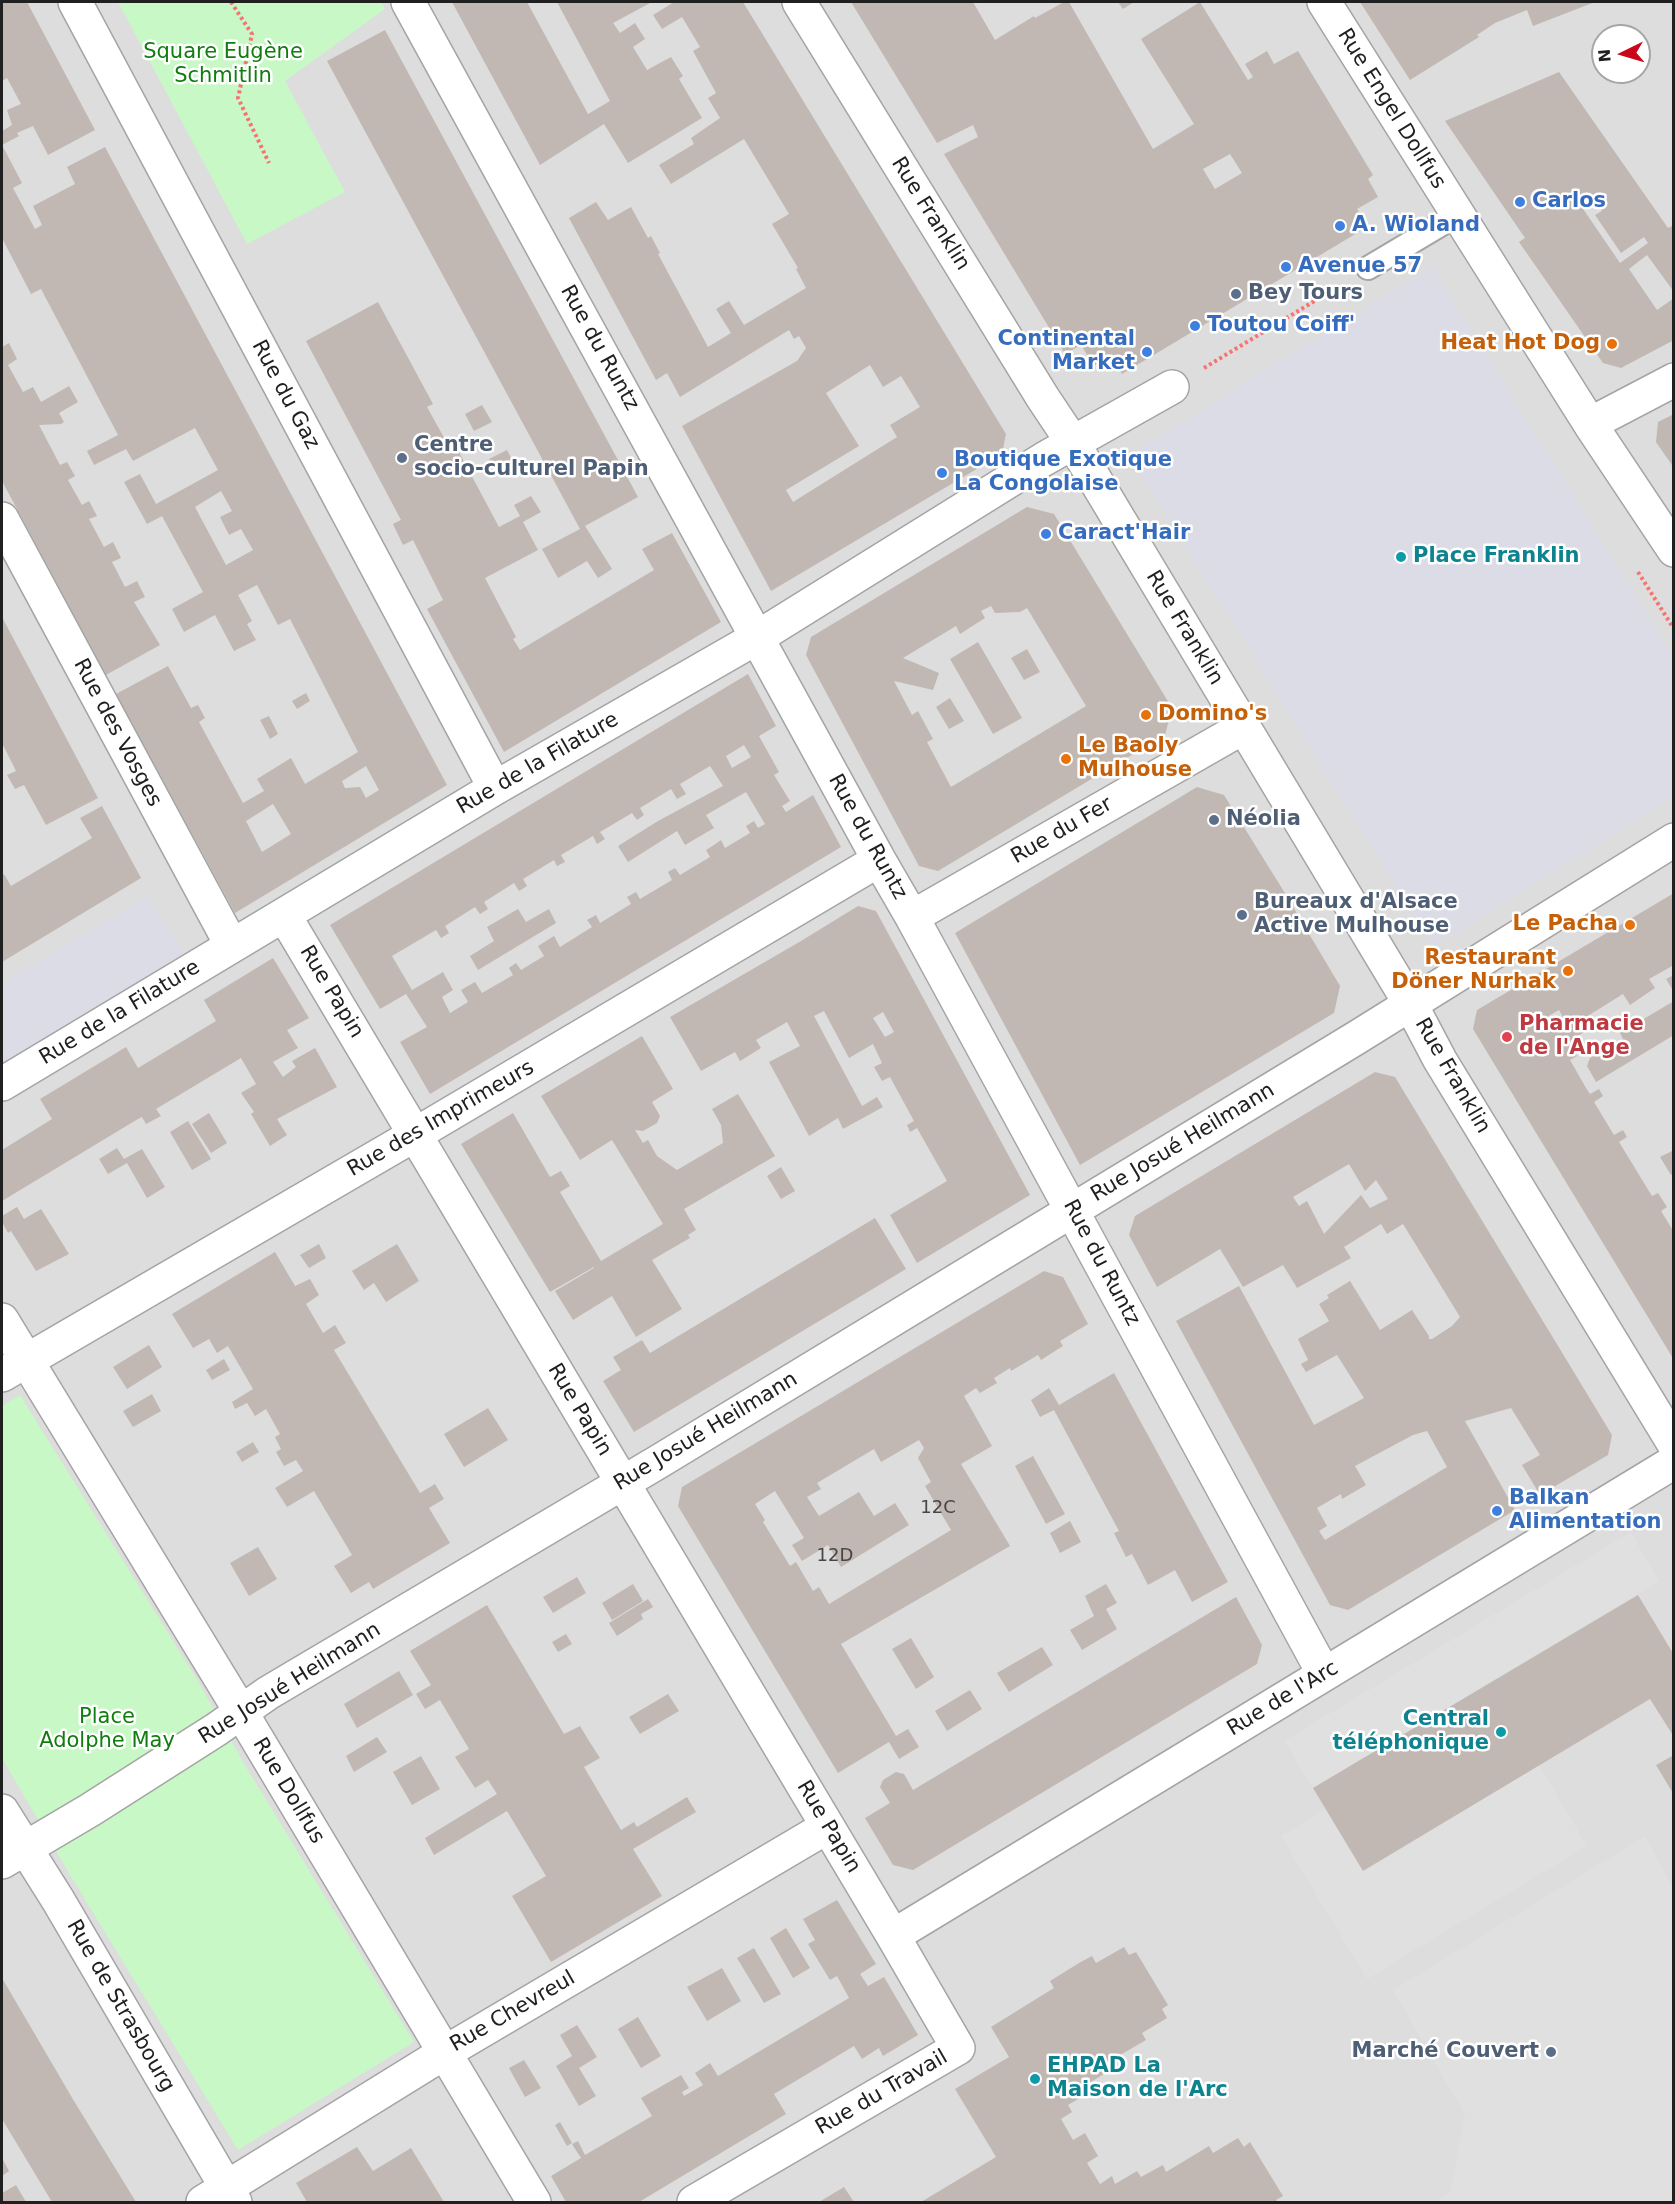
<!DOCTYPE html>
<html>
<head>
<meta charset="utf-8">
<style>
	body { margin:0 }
	#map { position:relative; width:1675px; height:2204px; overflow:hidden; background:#f0ece7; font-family:"DejaVu Sans",sans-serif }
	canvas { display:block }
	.frame { position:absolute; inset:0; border:3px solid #202020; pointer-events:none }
	.north { position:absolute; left:1591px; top:24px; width:60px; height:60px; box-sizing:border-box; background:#fff; border:2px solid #a6a6a6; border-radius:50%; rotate:265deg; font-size:16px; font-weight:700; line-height:24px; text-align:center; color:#202020 }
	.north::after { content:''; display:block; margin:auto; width:21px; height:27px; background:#ca0618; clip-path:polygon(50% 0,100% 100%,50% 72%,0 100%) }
</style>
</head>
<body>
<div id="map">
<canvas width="1675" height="2204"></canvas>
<div class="frame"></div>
<div class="north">N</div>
</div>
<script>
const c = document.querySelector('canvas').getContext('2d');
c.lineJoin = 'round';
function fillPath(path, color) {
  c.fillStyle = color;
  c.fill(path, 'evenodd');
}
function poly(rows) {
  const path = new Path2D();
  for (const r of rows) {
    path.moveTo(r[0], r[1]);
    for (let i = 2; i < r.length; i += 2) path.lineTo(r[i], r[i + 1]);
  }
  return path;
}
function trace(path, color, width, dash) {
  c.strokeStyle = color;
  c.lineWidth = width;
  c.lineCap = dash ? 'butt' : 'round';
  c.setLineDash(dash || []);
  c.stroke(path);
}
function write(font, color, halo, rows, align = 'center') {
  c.font = font + ' "DejaVu Sans",sans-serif';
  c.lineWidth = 5;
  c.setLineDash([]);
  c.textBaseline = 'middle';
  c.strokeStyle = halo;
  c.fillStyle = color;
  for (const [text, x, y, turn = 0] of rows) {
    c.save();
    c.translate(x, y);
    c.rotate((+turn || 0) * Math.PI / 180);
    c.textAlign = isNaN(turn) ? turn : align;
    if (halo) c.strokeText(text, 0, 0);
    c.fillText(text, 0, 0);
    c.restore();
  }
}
const residential = poly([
	[2,2,1673,2,1673,2202,2,2202],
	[1603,36,1639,36,1639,72,1603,72]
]);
const park = poly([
	[118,2,381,2,385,9,285,81,345,192,247,244],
	[20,1395,198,1681,246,1767,414,2042,238,2150,70,1875,2,1758,2,1406]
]);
const parking = poly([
	[1631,1532,1659,1581,1313,1788,1284,1741],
	[1539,1765,1587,1846,1367,1979,1281,1836,1326,1809,1363,1871],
	[1645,1836,1673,1888,1673,2202,1434,2202,1450,2193,1465,2115,1393,1990]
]);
const plaza = poly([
	[1432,267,1674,658,1673,797,1433,947,1129,455],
	[149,896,186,958,2,1066,2,983]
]);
const building = poly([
	[2,2,27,2,95,130,48,155,33,126,17,133,19,136,2,145,22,183,13,188,35,229,42,225,33,206,75,184,67,167,105,147,447,785,235,913,116,694,168,666,191,708,198,705,205,718,199,722,243,803,264,791,257,779,291,758,305,784,358,752,290,619,278,625,257,585,238,595,252,621,247,624,256,640,234,651,215,615,184,632,172,609,203,592,162,516,147,524,124,482,140,474,156,504,218,470,195,428,133,461,126,449,94,465,87,451,118,435,41,289,31,294,2,238,2,131,12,125,7,110,21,104,7,78,2,81],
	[221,491,232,511,220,517,229,535,241,529,253,550,226,565,195,507],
	[366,766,379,790,366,798,360,787,345,788,342,781],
	[273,804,291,834,262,852,246,821],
	[452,2,527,2,588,114,610,101,557,2,652,2,613,23,620,33,635,23,645,39,633,47,647,70,671,57,683,76,679,79,702,118,628,163,604,124,540,165],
	[674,2,743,2,1006,434,1002,454,771,591,682,426,797,361,806,348,799,336,794,339,789,330,680,397,667,373,656,380,569,218,596,202,608,220,631,207,648,238,651,236,660,253,658,254,708,347,731,333,716,309,729,301,744,325,806,288,796,269,798,268,772,224,789,214,744,139,671,184,659,165,694,144,691,138,720,118,708,98,716,93,693,51,700,47,682,17,662,29,653,15],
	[870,365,883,387,901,376,920,407,890,425,897,437,793,502,786,490,859,446,826,393],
	[851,2,973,2,995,40,1034,16,1035,18,1064,2,1069,2,1153,149,1194,124,1141,39,1200,2,1248,80,1253,77,1245,64,1267,51,1274,64,1298,51,1373,175,1368,179,1378,197,1357,209,1367,227,1122,374,1111,356,1094,366,1081,345,1065,354,944,154,978,137,973,125,937,143],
	[1230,154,1242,173,1215,189,1203,169],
	[1118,2,1134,2,1123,9],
	[1360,2,1595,2,1533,26,1527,10,1495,23,1477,35,1479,37,1410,80],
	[385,30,638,497,585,526,612,569,598,578,587,561,558,578,542,549,580,529,327,61],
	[1559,72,1668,228,1674,225,1674,292,1647,255,1629,269,1657,310,1674,298,1674,340,1621,368,1603,363,1519,242,1525,238,1445,121],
	[1589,194,1602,211,1595,215,1621,253,1644,237,1648,243,1620,263,1577,200],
	[378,302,433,404,427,407,447,443,452,439,499,527,520,516,514,505,531,496,541,512,523,522,538,550,485,578,516,637,513,639,520,650,654,570,642,549,672,533,721,622,504,752,427,609,443,600,413,540,403,545,393,524,401,520,306,341],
	[9,343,17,359,8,365,23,392,33,387,41,402,69,386,78,402,59,413,64,422,61,424,39,425,60,465,67,462,75,476,68,480,82,505,89,501,97,516,89,519,104,547,113,542,121,558,112,562,125,587,137,581,145,597,134,602,160,645,106,675,2,481,2,347],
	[482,405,492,422,474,431,465,414],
	[1674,414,1674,468,1656,442,1658,422],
	[507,450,516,467,499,476,489,459],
	[1027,507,1054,514,1172,708,1165,735,938,871,919,866,806,655,811,637],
	[991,606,995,613,1020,612,1027,608,1086,706,951,787,927,742,933,739,918,711,912,715,894,681,933,690,939,673,903,658,956,626,960,634,985,618,981,611],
	[2,617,98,798,46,825,24,785,15,789,7,775,16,771,2,743],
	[978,642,1022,718,993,734,950,659],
	[1027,649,1040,672,1024,680,1011,658],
	[748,674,776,726,759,736,779,772,774,775,790,801,782,806,786,812,813,795,841,847,430,1094,400,1042,427,1027,406,994,380,1009,330,925],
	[744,745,751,757,732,768,726,756],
	[710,766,723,786,658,821,618,846,628,862,677,831,685,845,714,828,706,815,746,792,765,824,758,828,754,821,746,826,750,833,725,848,721,840,714,845,706,850,710,857,680,875,675,868,668,872,672,880,640,899,636,892,627,897,631,904,600,923,596,915,587,920,592,927,560,947,554,936,538,946,544,956,521,970,516,963,509,968,513,975,482,993,475,982,461,990,468,1002,450,1013,442,997,453,990,443,972,412,990,392,956,436,930,441,938,449,933,445,926,475,907,480,914,488,909,484,902,514,883,519,891,527,886,523,879,554,860,557,866,565,862,561,855,593,836,597,844,605,839,600,832,632,813,637,820,644,815,640,808,671,789,677,799,686,794,680,784],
	[306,693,310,701,297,709,292,701],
	[950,698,964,721,949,729,936,707],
	[269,716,278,734,270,739,260,720],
	[1197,787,1224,795,1283,890,1340,986,1334,1013,1080,1165,955,933],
	[102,806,141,878,2,962,2,876,4,874,11,886,92,838,80,818],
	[1674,893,1674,965,1649,979,1655,988,1630,1005,1623,994,1586,1017,1591,1028,1568,1042,1577,1056,1570,1060,1586,1088,1590,1094,1599,1089,1603,1096,1594,1102,1614,1135,1623,1130,1627,1137,1619,1142,1652,1196,1658,1193,1667,1207,1661,1211,1674,1232,1674,1360,1473,1029,1477,1010],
	[1559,1010,1565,1021,1553,1029,1545,1018],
	[858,906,876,911,1030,1195,917,1263,890,1215,947,1181,917,1128,910,1132,907,1125,914,1121,890,1077,882,1081,874,1067,882,1063,873,1044,849,1058,824,1011,814,1016,862,1106,877,1097,883,1107,843,1129,838,1118,809,1136,769,1062,800,1046,787,1022,756,1040,761,1048,740,1061,735,1052,701,1071,670,1017,801,941],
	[883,1012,894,1032,885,1037,873,1018],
	[518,909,526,922,549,909,556,923,478,970,470,956,494,941,487,927],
	[273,958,309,1018,287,1030,298,1048,273,1062,283,1077,296,1067,292,1061,315,1048,337,1087,277,1119,287,1135,270,1146,251,1114,254,1112,241,1093,256,1084,241,1058,156,1109,161,1116,146,1124,142,1117,138,1119,2,1201,2,1150,52,1119,40,1099,126,1047,138,1068,216,1021,204,1000],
	[1674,975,1674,992,1666,979],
	[1674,1001,1674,1035,1596,1082,1587,1066,1590,1058,1623,1039,1620,1033],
	[642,1036,673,1089,652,1102,660,1116,657,1123,643,1131,635,1130,643,1143,648,1140,657,1156,677,1170,723,1143,721,1125,712,1109,738,1094,775,1156,684,1209,696,1230,688,1235,690,1238,652,1260,682,1309,636,1337,612,1296,573,1320,555,1291,594,1268,594,1267,550,1292,461,1144,513,1113,550,1177,561,1171,570,1186,560,1192,601,1261,663,1224,612,1140,580,1160,541,1096],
	[1375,1072,1395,1077,1612,1435,1608,1455,1540,1495,1522,1465,1540,1455,1511,1408,1465,1421,1515,1510,1348,1610,1330,1605,1176,1321,1239,1286,1314,1425,1364,1398,1337,1355,1306,1372,1301,1364,1308,1360,1298,1339,1329,1321,1319,1304,1329,1298,1327,1295,1350,1281,1380,1330,1412,1310,1429,1336,1429,1339,1432,1339,1452,1326,1460,1317,1403,1224,1387,1234,1381,1224,1344,1247,1351,1258,1297,1288,1283,1265,1243,1287,1220,1249,1157,1287,1129,1235,1135,1216],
	[1349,1164,1365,1191,1376,1180,1388,1199,1370,1208,1361,1195,1324,1234,1307,1201,1299,1206,1293,1197],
	[1427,1431,1447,1467,1325,1540,1319,1531,1327,1526,1317,1508,1341,1494,1342,1499,1366,1485,1355,1466,1413,1435],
	[209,1113,227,1143,211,1153,192,1124],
	[188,1121,211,1159,192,1170,170,1132],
	[117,1148,124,1159,142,1149,165,1187,147,1198,127,1163,108,1174,99,1159],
	[1674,1150,1674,1173,1671,1175,1660,1157],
	[781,1167,795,1191,781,1199,767,1176],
	[17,1207,24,1219,41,1209,69,1254,36,1271,11,1231,8,1233,2,1222,2,1216],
	[875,1218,906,1269,634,1432,603,1381,621,1370,613,1357,642,1340,650,1353],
	[319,1244,326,1258,309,1268,300,1255],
	[397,1244,419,1281,386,1302,374,1283,364,1290,352,1271],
	[275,1252,295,1286,310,1279,319,1295,306,1304,323,1333,335,1325,346,1343,334,1350,420,1493,435,1484,444,1499,429,1508,450,1543,373,1589,369,1582,351,1593,334,1566,352,1555,314,1491,287,1507,275,1488,303,1471,296,1460,284,1466,276,1452,281,1449,275,1437,280,1434,266,1409,255,1416,247,1403,235,1409,232,1402,253,1389,228,1346,217,1353,209,1339,193,1348,172,1314],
	[1044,1271,1063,1277,1088,1324,1060,1341,1063,1346,1041,1360,1038,1355,1011,1371,1010,1368,994,1378,997,1383,980,1393,976,1388,964,1396,992,1446,961,1464,1010,1546,841,1644,896,1736,908,1729,919,1747,899,1759,889,1742,838,1773,678,1506,682,1487],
	[919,1440,924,1448,918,1458,931,1482,925,1486,951,1530,829,1604,819,1587,813,1591,796,1562,790,1566,763,1522,765,1520,755,1504,775,1491,804,1538,792,1545,802,1561,828,1545,841,1567,909,1525,895,1503,874,1516,859,1492,819,1516,807,1497,821,1489,817,1483,874,1449,881,1462],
	[149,1345,162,1367,127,1389,113,1367],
	[224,1359,230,1370,212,1380,206,1370],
	[1114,1373,1228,1582,1192,1602,1175,1570,1148,1585,1132,1554,1126,1557,1114,1533,1119,1531,1054,1410,1040,1417,1031,1400,1049,1388,1059,1405],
	[152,1394,161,1411,133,1427,123,1411],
	[488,1408,508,1440,464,1467,444,1434],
	[253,1442,259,1452,242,1462,236,1452],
	[1033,1456,1065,1514,1046,1524,1015,1466],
	[1070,1521,1081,1542,1060,1553,1050,1533],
	[258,1547,277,1579,249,1596,230,1563],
	[577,1577,586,1593,553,1613,543,1597],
	[633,1584,643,1601,612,1620,602,1603],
	[1106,1584,1117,1603,1106,1609,1117,1629,1082,1650,1070,1630,1094,1616,1085,1596],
	[1638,1595,1674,1655,1674,1737,1650,1699,1363,1871,1313,1788],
	[1236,1597,1262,1645,1257,1664,913,1870,893,1865,865,1818,890,1803,880,1787,883,1780,896,1772,904,1774,913,1790],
	[648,1599,653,1607,641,1614,643,1619,617,1636,609,1623],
	[487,1605,564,1734,580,1726,589,1741,600,1758,584,1767,621,1830,634,1822,637,1827,687,1797,696,1812,633,1849,662,1896,551,1962,512,1896,546,1876,507,1811,434,1855,425,1838,497,1794,488,1780,475,1788,455,1757,469,1749,440,1700,425,1709,416,1694,431,1685,410,1651],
	[566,1634,572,1644,558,1652,552,1642],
	[911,1638,934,1677,916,1689,892,1649],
	[1042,1647,1053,1665,1009,1692,997,1673],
	[399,1671,413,1695,357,1728,344,1704],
	[970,1690,982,1709,947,1731,935,1711],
	[668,1694,679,1711,640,1734,629,1717],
	[377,1737,387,1752,354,1772,346,1756],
	[1674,1755,1674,1795,1656,1765],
	[421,1756,440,1789,412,1805,393,1772],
	[837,1900,876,1964,860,1974,868,1986,884,1977,918,2035,883,2056,879,2048,862,2059,854,2046,774,2094,786,2114,639,2202,566,2202,551,2176,581,2158,572,2144,578,2141,585,2155,652,2116,641,2098,674,2079,681,2075,689,2088,682,2092,684,2096,703,2085,695,2073,710,2063,718,2076,849,1998,837,1976,830,1980,808,1944,815,1940,803,1919],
	[786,1928,810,1968,793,1978,770,1938],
	[1124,1947,1129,1955,1136,1952,1168,2005,1162,2009,1167,2018,1142,2033,1146,2040,1103,2065,1107,2072,1086,2085,1090,2092,1068,2105,1072,2112,1061,2119,1073,2140,1085,2133,1098,2156,1087,2163,1100,2184,1112,2176,1115,2184,1137,2171,1141,2177,1163,2165,1166,2172,1209,2146,1213,2153,1238,2138,1244,2147,1250,2142,1283,2196,1276,2200,1278,2202,921,2202,996,2157,955,2089,1009,2057,991,2027,1054,1988,1050,1981,1079,1963,1092,1956,1096,1963],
	[754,1948,781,1994,764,2003,737,1958],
	[722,1968,741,2001,707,2021,687,1987],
	[2,1978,74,2101,136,2202,52,2202,2,2119],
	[638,2017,661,2056,641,2068,618,2029],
	[577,2025,597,2057,579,2068,596,2096,579,2106,556,2066,572,2056,560,2035],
	[524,2060,541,2088,525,2097,509,2068],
	[560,2122,572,2143,567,2146,555,2125],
	[357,2147,373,2171,411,2148,444,2202,307,2202,296,2183],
	[2,2158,9,2171,2,2176],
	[16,2185,26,2202,2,2202,2,2193],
	[844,2187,854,2202,819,2202]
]);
const path = poly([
	[231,2,252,34,238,98,269,163],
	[1204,368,1341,285],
	[1638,572,1674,629]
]);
const lane = poly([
	[1368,268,1457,215]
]);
const street = poly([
	[75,2,495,788],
	[408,2,879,860,912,917,1324,1674],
	[799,2,1043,398,1073,443,1411,1005,1440,1060,1674,1444],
	[1324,2,1590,424,1674,550],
	[1590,424,1674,380],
	[2,519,232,946],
	[284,915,893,1936,958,2048,694,2202],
	[912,917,1244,727],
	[2,1084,495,788,758,637,1044,459,1172,387],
	[2,1320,241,1712,534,2202],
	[2,1375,416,1134,879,860],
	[2,1811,58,1900,235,2202],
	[2,1862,90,1810,217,1729,268,1693,658,1462,1356,1038,1674,840],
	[893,1936,1674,1462],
	[203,2202,444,2053,827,1827]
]);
const markers = [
	[1520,202,6,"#3f7fe0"],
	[1340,226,6,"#3f7fe0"],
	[1286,267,6,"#3f7fe0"],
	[1236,294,6,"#5c6f8a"],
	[1195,326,6,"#3f7fe0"],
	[1612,344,6,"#e8710a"],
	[1147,352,6,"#3f7fe0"],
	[402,458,6,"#5c6f8a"],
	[942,473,6,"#3f7fe0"],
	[1046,534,6,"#3f7fe0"],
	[1401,557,6,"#0f9aa8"],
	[1146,715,6,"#e8710a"],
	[1066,759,6,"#e8710a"],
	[1214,820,6,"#5c6f8a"],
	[1242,915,6,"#5c6f8a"],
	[1630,925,6,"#e8710a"],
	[1568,971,6,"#e8710a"],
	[1507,1037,6,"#e0444e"],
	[1497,1511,6,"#3f7fe0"],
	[1501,1732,6,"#0f9aa8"],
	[1551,2052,6,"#5c6f8a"],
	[1035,2079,6,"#0f9aa8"]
];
const numberNames = [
	["12C",938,1508],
	["12D",835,1556]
];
const parkNames = [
	["Square Eugène",223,53],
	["Schmitlin",223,77],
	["Place",107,1718],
	["Adolphe May",107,1742]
];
const streetNames = [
	["Rue Engel Dollfus",1391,109,58],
	["Rue Franklin",930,214,58],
	["Rue du Runtz",599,348,61],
	["Rue du Gaz",285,395,62],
	["Rue Franklin",1184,628,59],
	["Rue des Vosges",117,733,62],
	["Rue de la Filature",538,764,-30],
	["Rue du Fer",1062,831,-30],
	["Rue du Runtz",867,837,61],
	["Rue Papin",331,992,59],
	["Rue de la Filature",120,1013,-31],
	["Rue Franklin",1452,1076,60],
	["Rue des Imprimeurs",441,1119,-30],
	["Rue Josué Heilmann",1183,1143,-31],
	["Rue du Runtz",1101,1263,62],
	["Rue Papin",579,1410,59],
	["Rue Josué Heilmann",706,1432,-31],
	["Rue Josué Heilmann",290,1684,-32],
	["Rue de l'Arc",1283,1699,-31],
	["Rue Dollfus",288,1791,59],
	["Rue Papin",828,1827,59],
	["Rue de Strasbourg",120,2006,60],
	["Rue Chevreul",513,2012,-30],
	["Rue du Travail",882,2093,-30]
];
const shopNames = [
	["Carlos",1532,202],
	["A. Wioland",1352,226],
	["Avenue 57",1298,267],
	["Toutou Coiff'",1207,326],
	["Continental",1135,340,"right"],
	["Market",1135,364,"right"],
	["Boutique Exotique",954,461],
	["La Congolaise",954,485],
	["Caract'Hair",1058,534],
	["Balkan",1509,1499],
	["Alimentation",1509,1523]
];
const serviceNames = [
	["Bey Tours",1248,294],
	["Centre",414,446],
	["socio-culturel Papin",414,470],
	["Néolia",1226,820],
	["Bureaux d'Alsace",1254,903],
	["Active Mulhouse",1254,927],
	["Marché Couvert",1539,2052,"right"]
];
const foodNames = [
	["Heat Hot Dog",1600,344],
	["Domino's",1158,715,"left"],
	["Le Baoly",1078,747,"left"],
	["Mulhouse",1078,771,"left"],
	["Le Pacha",1618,925],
	["Restaurant",1556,959],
	["Döner Nurhak",1556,983]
];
const cultureNames = [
	["Place Franklin",1413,557],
	["Central",1489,1720,"right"],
	["téléphonique",1489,1744,"right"],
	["EHPAD La",1047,2067],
	["Maison de l'Arc",1047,2091]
];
const healthNames = [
	["Pharmacie",1519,1025],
	["de l'Ange",1519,1049]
];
fillPath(residential, '#dedddd');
fillPath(park, '#c7f8c6');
fillPath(parking, '#e0e0e0');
fillPath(plaza, '#dbdce6');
fillPath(building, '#c1b8b3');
trace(lane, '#a4a4a4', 26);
trace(street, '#a4a4a4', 36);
trace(path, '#f67372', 4, [3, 3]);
trace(lane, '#fff', 22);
trace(street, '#fff', 33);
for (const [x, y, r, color] of markers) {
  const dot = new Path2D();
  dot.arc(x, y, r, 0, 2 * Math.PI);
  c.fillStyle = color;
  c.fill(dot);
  trace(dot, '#fff', 2);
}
write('18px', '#484645', null, numberNames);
write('21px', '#107d0f', '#fff', parkNames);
write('21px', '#202020', '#fff', streetNames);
write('bold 21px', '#366cbe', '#fff', shopNames, 'left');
write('bold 21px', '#4e5e75', '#fff', serviceNames, 'left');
write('bold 21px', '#c56008', '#fff', foodNames, 'right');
write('bold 21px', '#0d838f', '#fff', cultureNames, 'left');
write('bold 21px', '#be3a42', '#fff', healthNames, 'left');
</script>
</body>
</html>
